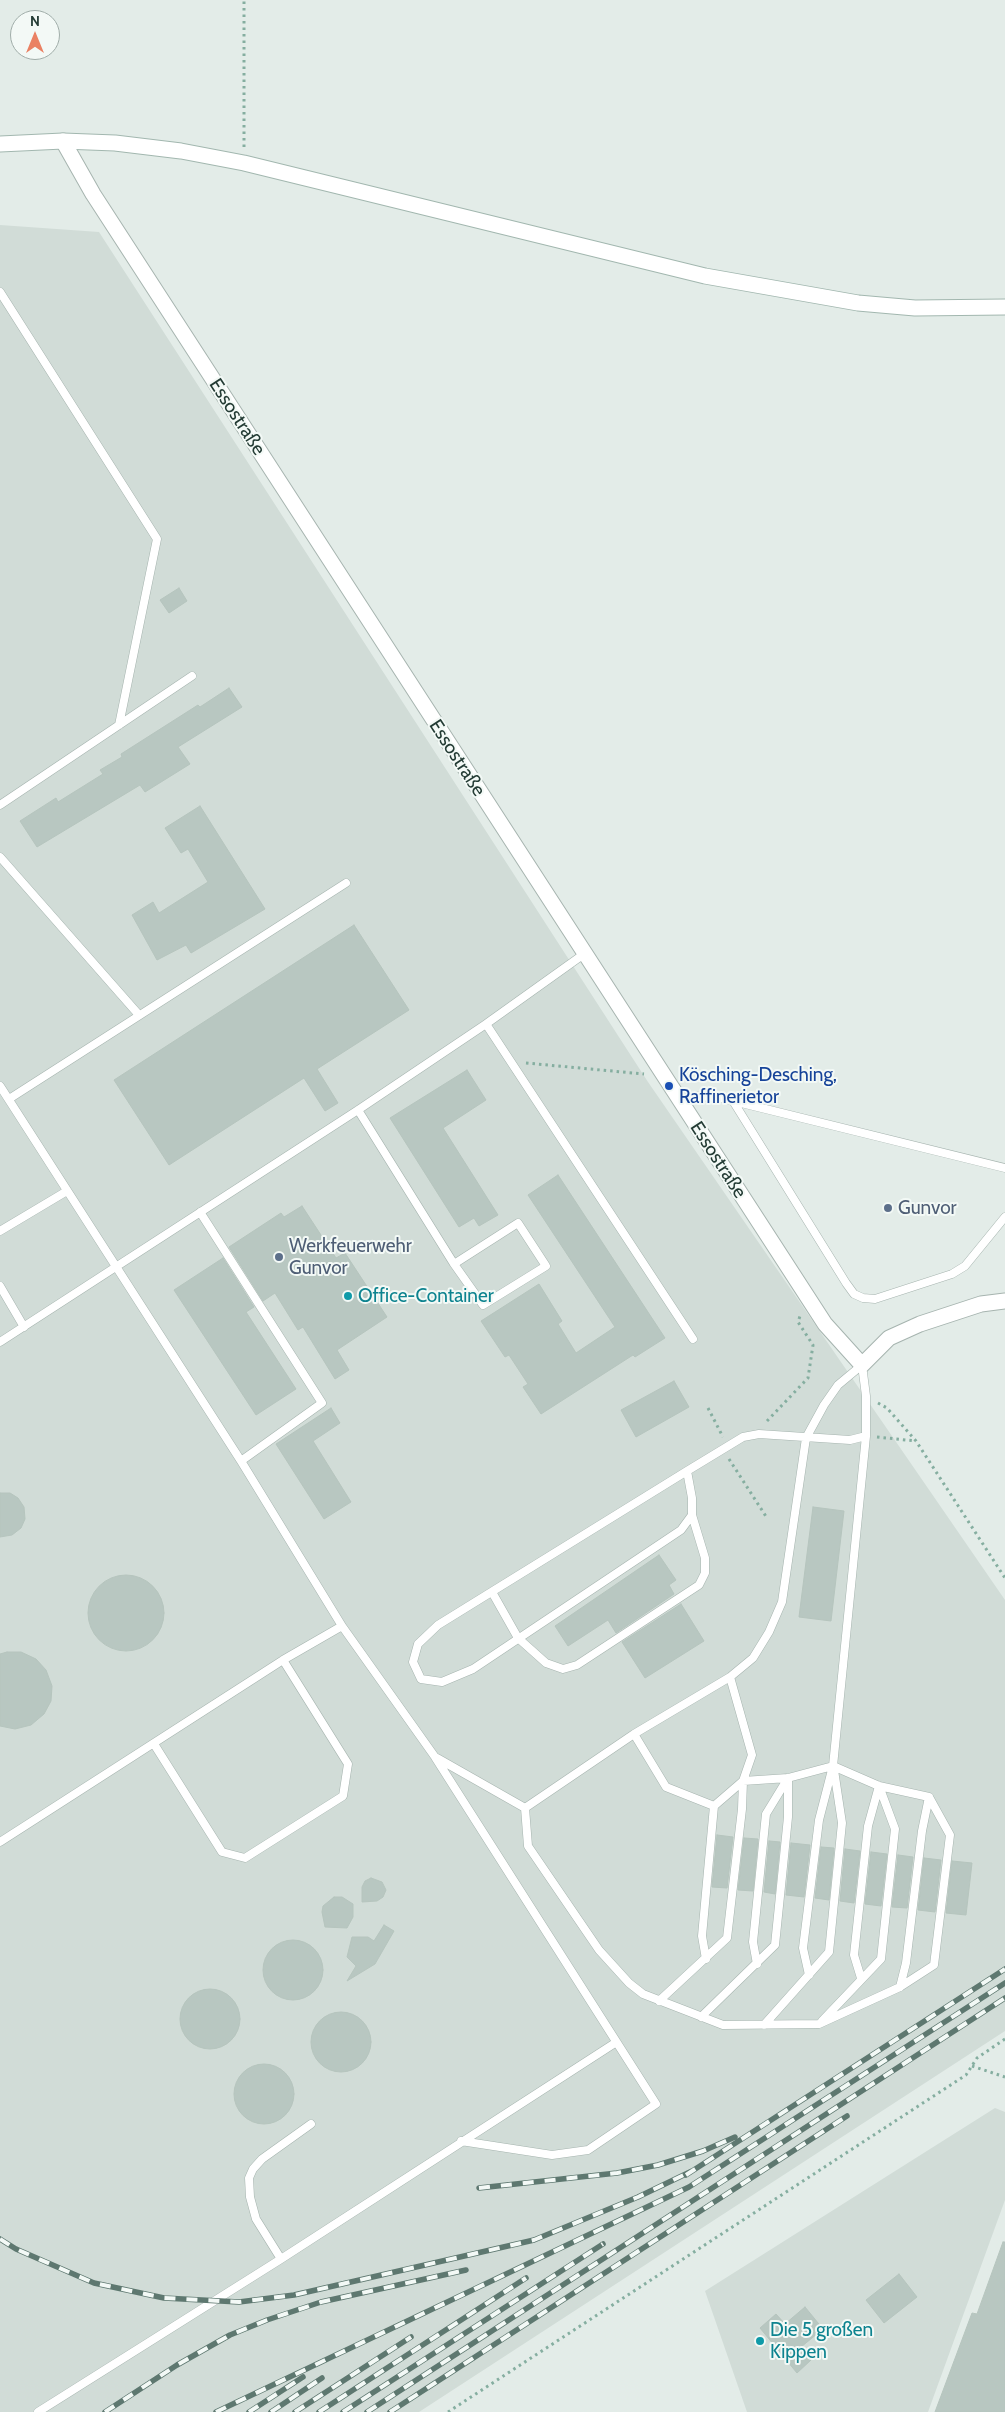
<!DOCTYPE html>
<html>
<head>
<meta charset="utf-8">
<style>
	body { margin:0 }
	#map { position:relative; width:1005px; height:2412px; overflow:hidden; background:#e3ece8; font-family:Cabin,sans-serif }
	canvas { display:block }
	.north { position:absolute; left:10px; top:10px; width:50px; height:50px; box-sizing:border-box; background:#f3f9f6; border:1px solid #a0ada9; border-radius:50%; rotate:0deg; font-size:14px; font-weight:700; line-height:20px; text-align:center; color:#243c35 }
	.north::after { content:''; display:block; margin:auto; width:18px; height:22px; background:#ea8163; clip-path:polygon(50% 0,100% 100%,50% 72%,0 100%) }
</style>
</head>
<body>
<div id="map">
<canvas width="1005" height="2412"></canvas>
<div class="north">N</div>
</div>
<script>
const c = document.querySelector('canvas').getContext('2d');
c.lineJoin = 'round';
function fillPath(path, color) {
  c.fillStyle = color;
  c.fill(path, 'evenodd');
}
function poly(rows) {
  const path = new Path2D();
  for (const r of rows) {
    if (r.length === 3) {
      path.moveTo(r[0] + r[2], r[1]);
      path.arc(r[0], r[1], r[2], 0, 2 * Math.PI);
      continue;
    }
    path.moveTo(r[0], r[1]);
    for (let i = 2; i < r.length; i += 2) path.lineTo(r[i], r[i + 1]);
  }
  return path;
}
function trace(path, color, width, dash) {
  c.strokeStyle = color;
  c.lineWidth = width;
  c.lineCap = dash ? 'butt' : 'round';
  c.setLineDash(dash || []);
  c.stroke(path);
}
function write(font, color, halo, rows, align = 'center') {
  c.font = font + ' Cabin,sans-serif';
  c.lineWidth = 4;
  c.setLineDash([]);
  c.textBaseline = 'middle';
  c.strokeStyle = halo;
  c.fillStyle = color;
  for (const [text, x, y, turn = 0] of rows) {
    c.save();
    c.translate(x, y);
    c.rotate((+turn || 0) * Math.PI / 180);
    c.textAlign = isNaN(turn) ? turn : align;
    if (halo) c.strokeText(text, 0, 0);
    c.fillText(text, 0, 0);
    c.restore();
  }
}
const built = poly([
	[0,225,99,232,648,1082,1005,1600,1005,2031,419,2412,0,2412],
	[995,2108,1005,2112,1005,2200,928,2412,747,2412,705,2291]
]);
const building = poly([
	[179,588,187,601,169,613,160,600,179,588],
	[229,688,242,707,178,747,190,764,145,792,140,785,37,847,20,821,56,798,58,802,103,774,100,770,122,757,121,754,198,705,200,707,229,688],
	[200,806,265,909,191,953,186,945,157,960,132,915,153,902,159,913,208,882,188,849,181,853,165,828,200,806],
	[354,925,409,1010,317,1069,338,1103,325,1111,304,1078,169,1165,114,1080,354,925],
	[467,1070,486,1100,443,1128,498,1215,479,1226,474,1218,459,1227,390,1118,467,1070],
	[558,1175,665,1338,635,1357,633,1355,541,1414,523,1387,528,1384,509,1355,505,1357,481,1321,539,1284,562,1321,558,1324,576,1353,615,1327,528,1195,558,1175],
	[302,1206,336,1258,345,1253,387,1317,337,1350,349,1370,335,1379,303,1327,298,1330,275,1293,263,1301,229,1247,281,1213,284,1217,302,1206],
	[223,1258,254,1307,246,1312,296,1389,256,1415,174,1290,223,1258],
	[674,1381,689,1407,636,1437,621,1410,674,1381],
	[331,1408,340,1423,313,1441,351,1502,324,1519,276,1444,331,1408],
	[0,1493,10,1493,18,1498,24,1507,25,1519,21,1528,12,1535,0,1537,0,1493],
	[813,1507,844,1511,831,1621,799,1617,813,1507],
	[659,1555,676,1580,669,1585,674,1594,616,1633,608,1620,568,1646,555,1626,659,1555],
	[126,1613,38],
	[681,1604,704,1641,645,1678,622,1642,681,1604],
	[7,1652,21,1652,36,1659,46,1670,52,1686,51,1701,44,1714,31,1725,15,1729,0,1726,0,1654,7,1652],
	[717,1835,733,1837,727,1888,712,1887,717,1835],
	[744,1838,758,1839,753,1891,738,1890,744,1838],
	[769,1841,780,1842,775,1894,764,1892,769,1841],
	[791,1843,810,1845,804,1897,786,1895,791,1843],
	[821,1847,834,1848,829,1900,815,1898,821,1847],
	[845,1849,860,1851,854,1903,840,1901,845,1849],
	[871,1852,887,1854,881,1906,865,1904,871,1852],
	[898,1855,913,1857,907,1908,892,1907,898,1855],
	[924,1858,941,1860,935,1912,918,1910,924,1858],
	[952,1861,972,1863,966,1915,946,1913,952,1861],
	[371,1878,382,1882,386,1890,383,1897,377,1901,362,1902,362,1887,365,1881,371,1878],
	[334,1897,342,1897,353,1904,353,1917,347,1928,325,1927,322,1912,323,1906,334,1897],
	[384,1925,394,1931,375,1964,347,1981,356,1966,347,1957,352,1937,368,1937,374,1941,384,1925],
	[293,1970,30],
	[210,2019,30],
	[341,2042,30],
	[264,2094,30],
	[1003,2242,1005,2242,1005,2412,935,2412,972,2313,977,2314,1003,2242],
	[899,2274,917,2297,884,2323,866,2300,899,2274],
	[805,2307,823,2329,801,2347,811,2360,797,2373,760,2328,776,2314,785,2324,805,2307]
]);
const path = poly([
	[244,147,244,0],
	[526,1063,644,1074],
	[878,1403,887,1408,916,1441,1005,1578],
	[708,1408,723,1437],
	[767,1421,808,1378,813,1345,798,1322,800,1316],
	[877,1437,916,1441],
	[729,1459,767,1518],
	[972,2066,1005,2077],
	[448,2412,966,2075,977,2058,1005,2039]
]);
const lane = poly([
	[0,292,157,539,119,725],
	[0,805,192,676],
	[0,857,139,1015],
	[486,1024,693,1339],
	[0,1086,241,1461,342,1626,435,1757,656,2104,588,2150,552,2155,461,2141],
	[9,1099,346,883],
	[678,1099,696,1096,721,1098,1005,1168],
	[733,1101,846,1283,854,1294,863,1298,875,1299,952,1274,965,1266,1005,1217],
	[358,1110,454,1264,483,1305,546,1266,518,1223,454,1264],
	[200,1212,322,1403,241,1461],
	[0,1231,67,1191],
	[0,1286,24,1327],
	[0,1342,358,1110,486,1024,584,954],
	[687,1471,692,1498,692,1515,681,1530,473,1669,442,1682,421,1679,413,1662,418,1644,438,1625,687,1471,743,1437,759,1434,850,1440,866,1436],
	[492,1592,518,1638,546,1663,563,1669,577,1665,699,1585,705,1573,705,1558,692,1515],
	[634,1734,666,1787,714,1806],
	[154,1744,222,1852,245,1858,343,1796,348,1764,283,1660],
	[437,1758,525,1808],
	[0,1842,283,1660,342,1626],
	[706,1959,702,1936,714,1806,743,1781,788,1778,833,1766,879,1786,929,1797,950,1835,934,1965,900,1987,819,2024,723,2025,643,1994,629,1983,599,1950,528,1846,525,1808,634,1734,730,1677,753,1658,769,1632,782,1602,806,1438,824,1405,838,1385,862,1365],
	[757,1964,753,1942,766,1814,788,1778],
	[809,1975,803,1948,819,1820,833,1766,866,1436,866,1396,862,1365],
	[861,1978,854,1955,868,1826,879,1786],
	[900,1987,906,1963,922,1831,929,1797],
	[659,2001,727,1938,742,1809,743,1781,752,1755,730,1677],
	[701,2017,775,1945,788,1817,788,1778],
	[822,2021,881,1959,895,1829,879,1786],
	[764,2025,829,1952,842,1823,834,1770],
	[281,2259,256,2219,250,2197,249,2178,253,2169,262,2159,311,2124],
	[38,2412,281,2259,615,2043]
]);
const street = poly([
	[63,141,93,194,825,1324,862,1365,889,1338,920,1324,981,1304,1005,1301]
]);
const secondary = poly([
	[0,144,63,141,115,143,181,151,244,163,705,276,858,303,915,308,1005,307]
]);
const rail = poly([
	[686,2175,1005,1969],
	[479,2188,617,2173,658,2165,703,2151,735,2137],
	[0,2239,16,2249,94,2283,164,2298,239,2302,294,2295,534,2240,638,2197,692,2171],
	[105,2412,177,2365,230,2335,267,2320,321,2302,466,2270],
	[216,2412,689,2187,1005,1983],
	[249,2412,303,2377],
	[271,2412,322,2378],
	[295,2412,411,2337],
	[319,2412,526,2278],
	[343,2412,603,2244],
	[367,2412,1005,1998],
	[390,2412,847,2116]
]);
const markers = [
	[669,1086,5,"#1a4fb4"],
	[888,1208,5,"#5c6f8a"],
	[279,1257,5,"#5c6f8a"],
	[348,1296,5,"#0f9aa8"],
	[760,2341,5,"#0f9aa8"]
];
const streetNames = [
	["Essostraße",237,417,57],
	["Essostraße",457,758,57],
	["Essostraße",718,1160,57]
];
const transitNames = [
	["Kösching-Desching,",679,1075],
	["Raffinerietor",679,1097]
];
const serviceNames = [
	["Gunvor",898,1208],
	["Werkfeuerwehr",289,1246],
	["Gunvor",289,1268]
];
const cultureNames = [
	["Office-Container",358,1296],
	["Die 5 großen",770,2330],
	["Kippen",770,2352]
];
fillPath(built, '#d1dcd7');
fillPath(building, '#b8c7c1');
trace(building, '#b6c5be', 1);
trace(lane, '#a6b4af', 9);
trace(street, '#a6b4af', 17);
trace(secondary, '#a2b7af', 17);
trace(path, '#85aea0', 3, [2.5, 4]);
trace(lane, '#fff', 8);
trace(street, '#fff', 15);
trace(secondary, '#fff', 15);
trace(rail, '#5e7870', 5.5);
trace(rail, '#f3f9f6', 4, [11]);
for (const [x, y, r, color] of markers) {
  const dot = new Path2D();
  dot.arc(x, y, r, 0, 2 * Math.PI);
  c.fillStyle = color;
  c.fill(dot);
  trace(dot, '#f3f9f6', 2);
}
write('19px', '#243c35', '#f3f9f6', streetNames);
write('19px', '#164399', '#f3f9f6', transitNames, 'left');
write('19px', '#4e5e75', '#f3f9f6', serviceNames, 'left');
write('19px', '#0d838f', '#f3f9f6', cultureNames, 'left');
</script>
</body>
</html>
